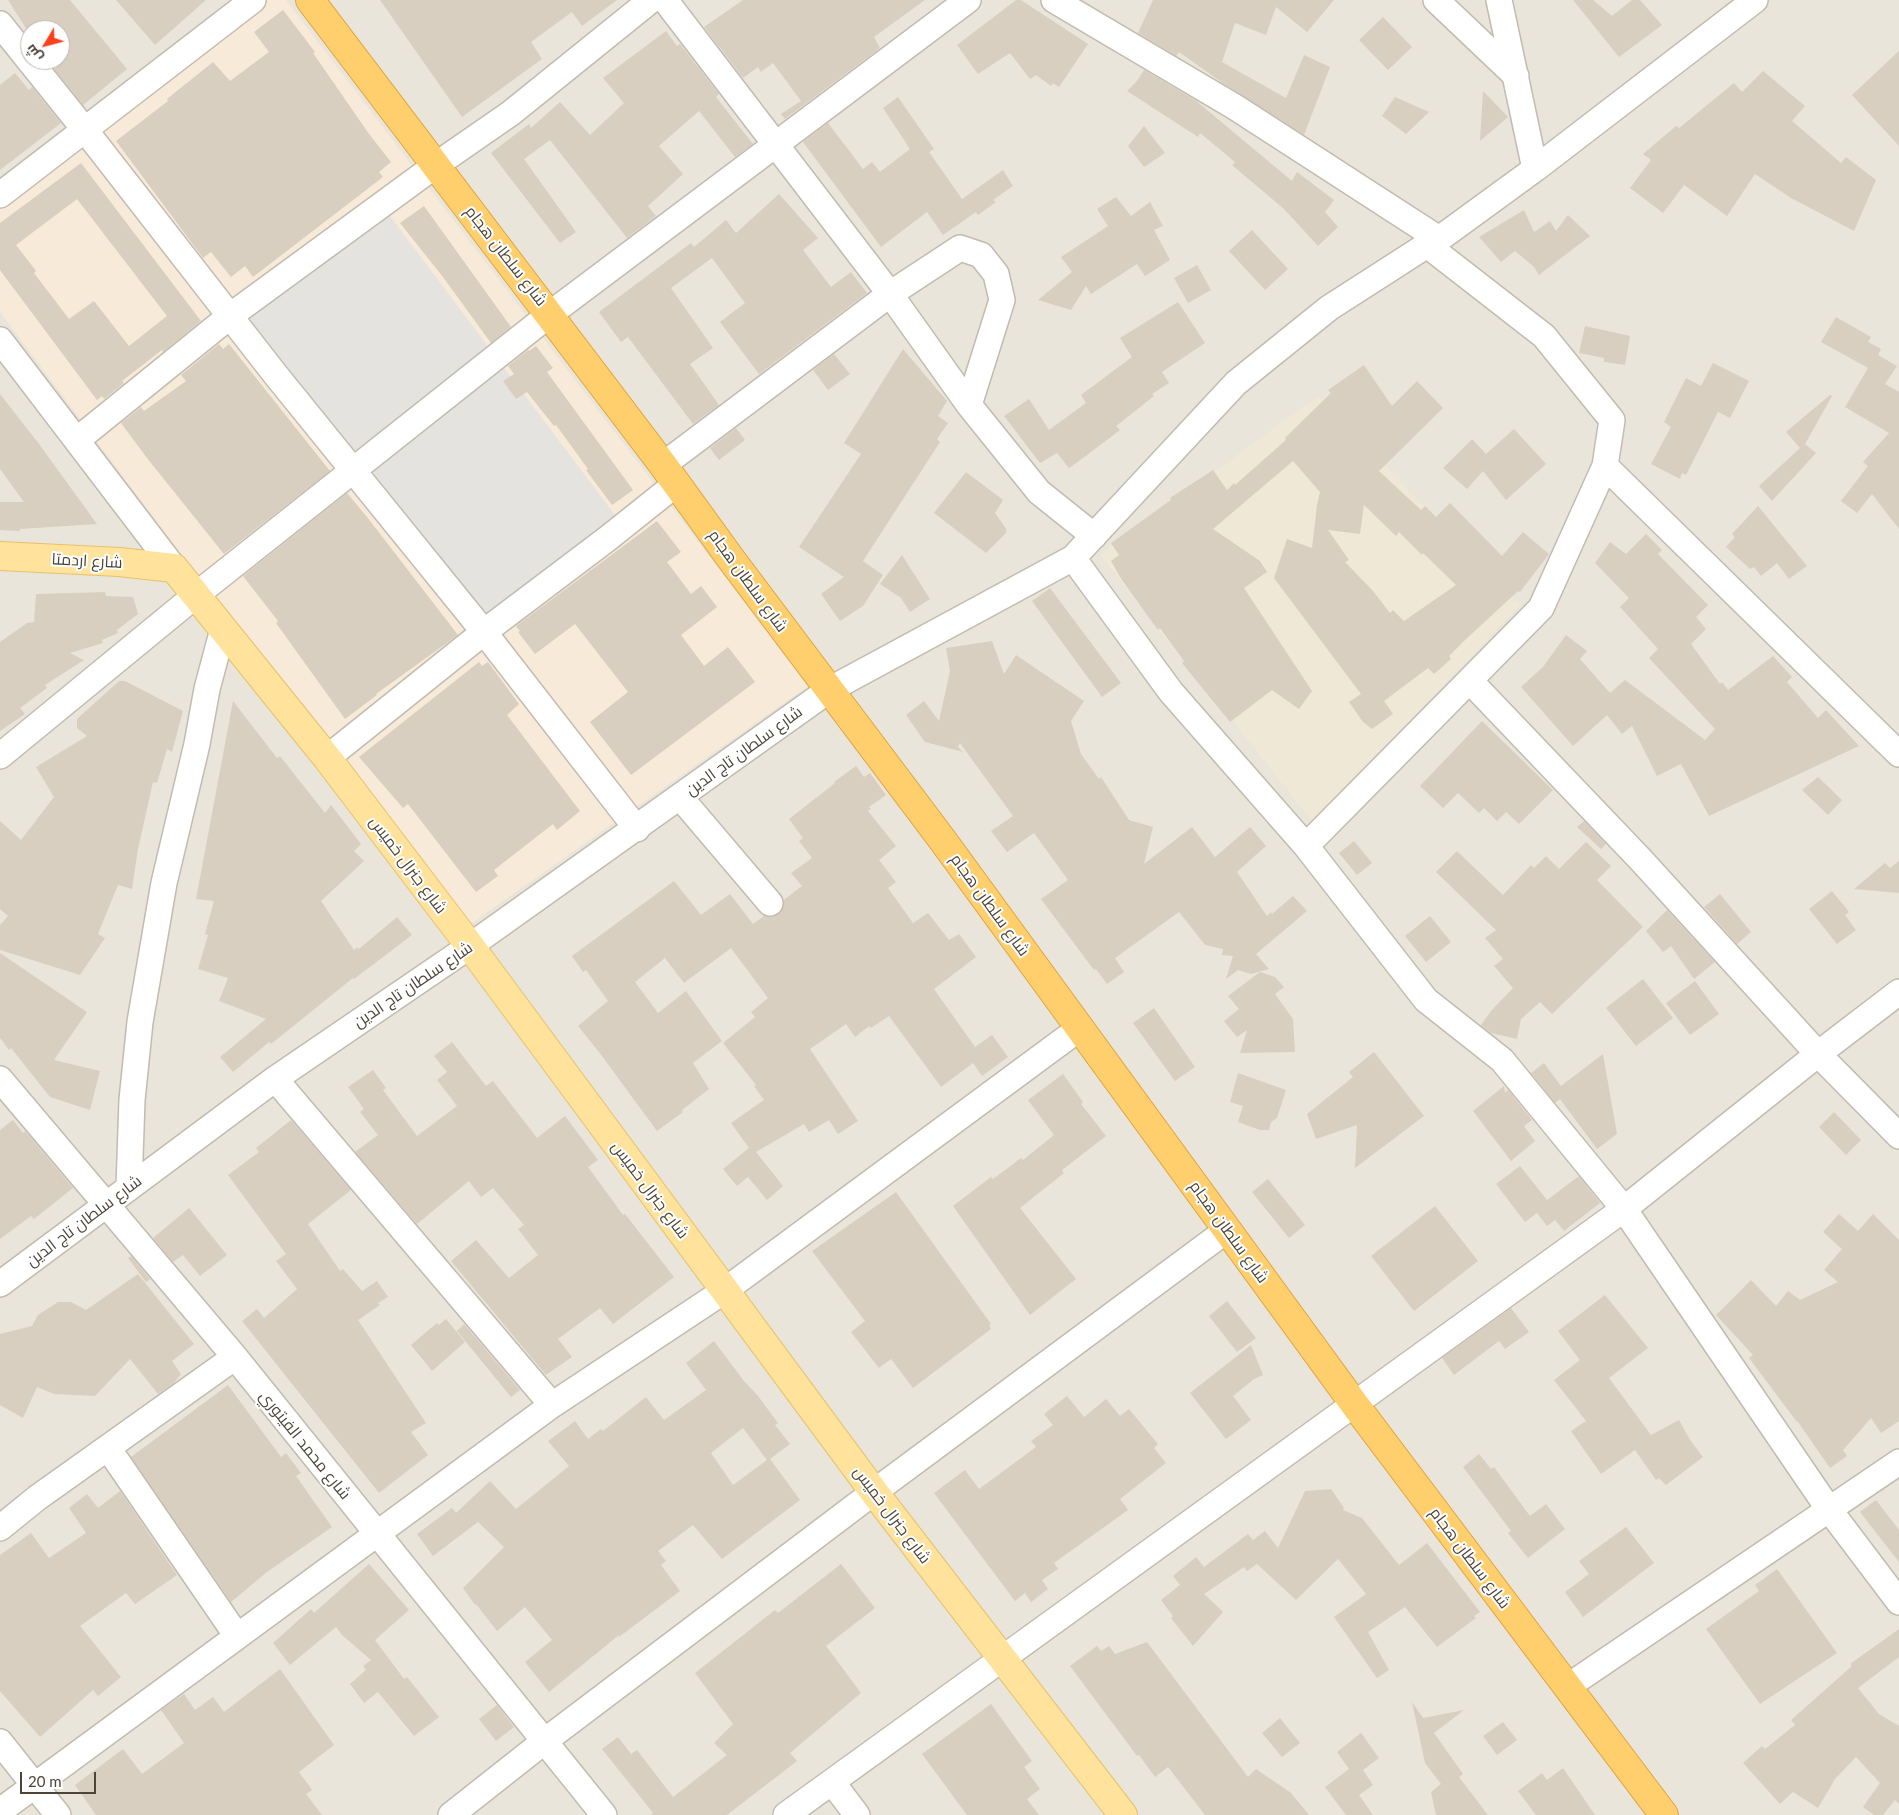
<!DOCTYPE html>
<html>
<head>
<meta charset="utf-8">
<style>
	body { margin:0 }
	#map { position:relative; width:1899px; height:1815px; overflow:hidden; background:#f6f3ec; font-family:Lato,Cairo,sans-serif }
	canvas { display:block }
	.north { position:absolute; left:20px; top:20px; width:50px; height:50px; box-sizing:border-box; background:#fff; border:1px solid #b7b4b0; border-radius:50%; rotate:233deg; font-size:14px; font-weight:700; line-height:20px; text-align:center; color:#4b4439 }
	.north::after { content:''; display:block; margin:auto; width:18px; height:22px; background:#fc3f1d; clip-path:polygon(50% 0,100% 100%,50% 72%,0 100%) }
	.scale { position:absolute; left:20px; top:1772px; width:76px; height:22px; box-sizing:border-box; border:2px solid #4b4439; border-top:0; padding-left:6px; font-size:15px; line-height:18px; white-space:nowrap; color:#4b4439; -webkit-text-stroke:4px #fff; paint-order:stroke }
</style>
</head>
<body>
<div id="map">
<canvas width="1899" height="1815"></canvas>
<div class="north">ش</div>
<div class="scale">20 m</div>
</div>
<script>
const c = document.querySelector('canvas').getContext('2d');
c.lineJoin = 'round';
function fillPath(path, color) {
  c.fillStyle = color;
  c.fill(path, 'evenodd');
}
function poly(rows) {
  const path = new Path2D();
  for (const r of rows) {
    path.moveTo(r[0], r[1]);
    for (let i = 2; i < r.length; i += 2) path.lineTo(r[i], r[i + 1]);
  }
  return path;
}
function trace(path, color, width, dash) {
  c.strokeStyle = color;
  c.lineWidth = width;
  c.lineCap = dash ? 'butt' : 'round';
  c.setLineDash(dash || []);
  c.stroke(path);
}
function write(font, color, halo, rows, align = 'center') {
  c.font = font + ' Lato,Cairo,sans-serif';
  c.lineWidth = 4;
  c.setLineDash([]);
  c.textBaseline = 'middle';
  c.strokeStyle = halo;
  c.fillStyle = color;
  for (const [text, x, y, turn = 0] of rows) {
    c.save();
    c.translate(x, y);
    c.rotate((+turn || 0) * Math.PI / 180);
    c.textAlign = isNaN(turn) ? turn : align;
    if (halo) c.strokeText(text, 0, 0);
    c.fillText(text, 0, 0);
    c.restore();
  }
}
const residential = poly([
	[0,0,1899,0,1899,1815,0,1815],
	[30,30,60,30,60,60,30,60]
]);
const commercial = poly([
	[261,0,286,0,808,686,462,930,0,312,0,202]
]);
const education = poly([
	[1318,396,1520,605,1313,822,1100,555]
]);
const parking = poly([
	[387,212,617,518,485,623,241,317]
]);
const building = poly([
	[8,0,70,0,127,69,83,105,54,69,60,64,60,36,67,30,27,30],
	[116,0,206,0,155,45],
	[380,0,617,0,582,26,572,12,531,42,542,59,462,117],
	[743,0,925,0,874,37,880,48,785,119,781,114,801,101,773,63,761,72,758,67,743,78,704,27],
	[1016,0,1021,0,1088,44,1059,87,1053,83,1051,86,1036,75,1030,79,1010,53,978,74,957,45],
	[1153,0,1334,0,1307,32,1276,7,1266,35,1235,23,1222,62,1286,98,1304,55,1330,67,1304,135,1224,84,1179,52,1176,56,1138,33],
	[1573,0,1593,0,1612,16,1632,0,1640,0,1662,25,1619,57],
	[283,10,315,52,313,53,369,134,391,162,379,172,383,177,253,277,245,266,231,277,211,252,203,258,116,141,168,101,167,99,213,62,230,81,269,52,254,32],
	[1383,17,1412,47,1388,70,1359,40],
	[666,31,677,46,680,44,719,94,716,97,753,144,735,157,699,111,659,146,683,174,648,206,656,216,627,238,550,140,524,159,576,232,560,243,491,153,529,124,531,128,560,102,590,135,624,103,603,78],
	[1899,51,1899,146,1852,95],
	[1144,70,1195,100,1292,181,1297,172,1334,200,1325,212,1338,227,1318,246,1284,209,1232,165,1235,162,1200,133,1198,137,1127,91,1137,81],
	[1763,71,1805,106,1792,121,1841,163,1846,157,1876,180,1854,231,1791,198,1755,174,1727,216,1684,185,1663,213,1630,188,1651,160,1643,154,1676,126,1679,128,1734,83,1742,92],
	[15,73,29,90,32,87,61,123,0,170,0,85],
	[1483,91,1508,117,1480,141],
	[898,97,934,149,929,152,962,199,1003,170,1013,186,993,200,996,202,978,215,976,212,943,235,927,212,881,247,803,142,828,123,863,169,872,162,880,172,910,149,883,108],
	[1395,97,1429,112,1406,134,1382,116],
	[1144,126,1165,153,1144,167,1128,146],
	[81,163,201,321,163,352,162,350,122,381,124,383,104,399,102,396,97,400,0,270,0,223],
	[77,199,167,316,129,346,94,301,69,319,34,273,36,271,16,245],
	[779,194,818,238,803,250,831,287,851,272,867,293,759,374,720,322,745,303,712,258,671,288,713,348,690,364,719,405,693,424,628,337,621,342,599,312,691,243,694,247,726,220,736,233],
	[1116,197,1131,216,1150,202,1163,226,1154,230,1170,260,1145,276,1137,264,1091,294,1086,286,1071,310,1038,300,1072,272,1061,257,1108,226,1097,209],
	[424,206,511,327,491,343,443,277,400,223],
	[1524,210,1534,232,1550,221,1556,231,1568,215,1590,236,1539,275,1534,267,1515,251,1501,262,1479,237],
	[1252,230,1288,269,1265,290,1229,251],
	[1197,265,1211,290,1188,303,1174,278],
	[1178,302,1205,343,1162,372,1169,383,1152,394,1154,396,1116,426,1120,430,1087,455,1069,468,1057,453,1040,463,1004,416,1029,399,1049,430,1086,403,1081,395,1132,357,1120,338],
	[1836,317,1871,337,1868,342,1881,349,1878,355,1897,366,1885,384,1899,392,1899,529,1872,494,1857,513,1841,501,1868,466,1863,462,1889,433,1845,407,1868,368,1821,342],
	[1585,326,1630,336,1625,365,1604,362,1604,358,1579,353],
	[219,344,223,349,229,344,330,471,224,554,147,458,121,423,141,407,144,411,186,381,181,375],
	[536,346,553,368,547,372,633,490,612,505,586,470,588,469,556,425,554,426,527,392,516,399,503,381,514,374,508,366,528,350,529,351],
	[903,349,947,401,938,416,948,423,937,439,940,442,863,561,883,575,863,606,840,621,821,594,844,577,799,547,861,454,844,443],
	[834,354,850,374,828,390,813,370],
	[1713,363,1749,381,1730,418,1718,412,1686,475,1682,473,1680,479,1651,464,1671,427,1664,422,1686,378,1701,386],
	[1364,365,1392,406,1417,381,1443,408,1379,471,1421,510,1425,506,1436,517,1450,503,1502,556,1523,532,1549,554,1520,592,1518,591,1464,641,1449,656,1451,659,1434,674,1428,668,1384,701,1393,714,1372,729,1363,722,1349,702,1361,694,1274,578,1287,539,1312,548,1317,505,1320,492,1293,461,1213,529,1260,561,1267,572,1244,588,1312,691,1299,709,1272,690,1230,722,1182,663,1184,661,1160,628,1158,630,1122,580,1111,561,1119,555,1111,543,1171,500,1170,498,1213,470,1227,490,1234,483,1235,485,1286,440,1285,438,1331,393,1328,390],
	[1364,505,1396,536,1399,532,1422,555,1423,553,1456,585,1404,621,1393,610,1390,613,1373,591,1345,562,1349,560,1328,530,1360,534],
	[0,394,39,444,97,524,20,529,20,531,0,530,0,502,24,502,0,469],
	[1830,395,1832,396,1805,444,1816,453,1772,501,1759,486,1800,448,1786,432],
	[736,428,745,440,719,460,710,448],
	[1514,429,1546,464,1506,500,1483,471,1467,489,1443,468,1472,439,1486,454],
	[966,472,1003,500,995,513,1007,530,1005,531,1007,532,986,553,934,513],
	[347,493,367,517,458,635,376,694,377,695,345,719,276,623,278,621,243,576],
	[1758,506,1807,566,1789,579,1777,563,1761,576,1754,567,1750,569,1726,547,1735,537,1732,534],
	[657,521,681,552,667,562,691,594,701,586,717,607,681,635,704,666,728,647,755,682,631,775,590,722,628,692,575,624,535,654,518,632,520,631,516,626],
	[1646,534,1662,550,1658,554,1708,605,1696,617,1706,629,1691,644,1720,684,1722,682,1728,690,1773,656,1792,677,1787,682,1818,718,1826,710,1859,746,1709,816,1681,764,1657,776,1632,726,1622,734,1607,715,1573,746,1521,687,1543,667,1566,635,1587,651,1580,659,1610,693,1625,680,1705,740,1715,729,1649,658,1658,649,1620,607,1629,598,1595,563,1610,542,1626,554],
	[902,555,930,599,910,612,901,598,880,584],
	[1050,588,1121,683,1102,697,1032,601],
	[105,592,106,596,133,597,138,614,117,630,118,633,102,640,103,643,70,653,84,660,45,685,47,688,20,708,25,714,0,731,0,642,27,623,34,622,36,594],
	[992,641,1004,674,1016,655,1084,701,1071,721,1081,754,1099,779,1101,777,1129,820,1153,827,1144,864,1192,827,1215,857,1250,827,1266,846,1237,872,1267,916,1271,912,1272,914,1293,896,1307,911,1256,954,1269,969,1251,974,1238,970,1226,979,1233,956,1222,955,1223,949,1205,945,1179,912,1115,958,1124,972,1107,984,1096,969,1094,970,1041,899,1068,880,1034,833,1007,852,991,831,1013,816,960,743,958,747,963,752,925,742,906,715,924,701,939,721,950,671,946,648],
	[479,662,482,666,488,662,519,704,507,715,580,811,557,830,553,824,494,870,498,876,476,892,408,804,403,808,359,757],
	[119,681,125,681,183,711,172,752,167,749,157,783,153,782,138,849,132,889,118,885,98,934,105,938,80,975,0,950,0,925,8,916,0,909,0,821,21,840,54,797,36,767,87,736,77,728,77,719],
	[233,701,277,758,280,756,325,813,331,805,361,844,354,851,364,861,321,901,354,950,357,947,359,949,397,917,412,935,354,979,353,978,271,1044,269,1042,233,1072,220,1057,266,1019,219,1001,228,978,198,969,208,935,205,934,214,901,196,899],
	[1482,721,1553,790,1519,824,1506,812,1497,821,1484,808,1479,813,1458,793,1443,808,1420,786],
	[856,766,864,777,870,773,886,795,869,807,871,809,868,811,896,846,879,860,896,882,888,888,913,923,928,913,949,940,959,934,976,957,934,989,975,1047,992,1035,1008,1057,982,1076,973,1063,941,1087,889,1016,871,1028,869,1026,855,1037,846,1024,810,1049,858,1121,838,1134,829,1120,809,1132,804,1124,756,1152,783,1186,767,1200,748,1177,737,1186,723,1169,749,1148,731,1123,764,1100,754,1086,756,1085,723,1043,755,1017,751,1012,768,998,731,948,684,983,665,958,635,982,658,1013,686,991,722,1041,693,1063,709,1089,682,1110,683,1112,657,1131,599,1052,578,1026,608,1001,586,970,583,972,572,956,674,881,701,915,730,894,753,924,764,916,772,917,779,914,783,908,784,900,802,886,791,873,812,858,799,841,803,838,789,819,835,783,834,782],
	[1818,777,1842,800,1828,815,1802,790],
	[1584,821,1606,844,1601,849,1577,827],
	[1354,841,1372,863,1357,875,1339,853],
	[1586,842,1611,866,1597,880,1643,927,1552,1014,1540,1002,1521,1019,1517,1039,1491,1033,1481,1025,1491,1011,1513,988,1494,966,1503,959,1485,938,1496,930,1436,872,1457,851,1503,895,1531,865,1534,868,1546,856,1559,869],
	[1899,861,1899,893,1854,889,1885,863,1890,868],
	[1832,891,1849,912,1845,915,1856,930,1837,944,1809,909],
	[1720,894,1751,932,1737,944,1704,907],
	[1667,910,1715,962,1694,979,1671,946,1663,952,1646,931],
	[1430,916,1451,942,1426,962,1405,936],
	[0,953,87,1012,54,1060,100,1071,90,1110,50,1097,11,1048,9,1050,0,1038],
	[1260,972,1275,977,1284,987,1275,994,1293,1019,1295,1052,1240,1053,1247,1030,1237,1037,1224,1021,1239,1009,1228,996],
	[1643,979,1673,1018,1636,1046,1606,1008],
	[1695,981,1719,1014,1690,1035,1666,1003],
	[1154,1008,1195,1067,1175,1081,1133,1023],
	[452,1042,486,1086,493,1081,537,1138,565,1116,598,1160,588,1167,623,1215,625,1214,674,1277,613,1324,600,1308,558,1339,572,1357,546,1375,451,1261,476,1240,509,1278,538,1255,518,1229,524,1225,493,1188,481,1197,469,1181,417,1224,355,1152,378,1135,360,1112,364,1109,348,1087,373,1070,386,1088,383,1090,417,1136,457,1106,437,1080,447,1072,434,1056],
	[1374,1052,1424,1116,1355,1168,1357,1125,1316,1139,1307,1114,1353,1077,1349,1072],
	[1603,1054,1617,1134,1597,1149,1560,1099,1555,1103,1531,1073,1544,1063,1561,1086],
	[1238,1073,1286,1090,1277,1118,1271,1122,1269,1130,1260,1130,1238,1122,1243,1106,1230,1102],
	[1063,1074,1083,1102,1081,1104,1106,1136,1062,1170,1064,1173,1020,1208,1076,1279,1030,1315,953,1206,991,1177,993,1179,1021,1158,1023,1160,1054,1135,1028,1100],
	[1504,1086,1505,1093,1508,1090,1532,1120,1524,1126,1535,1141,1511,1161,1473,1111],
	[1834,1112,1861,1140,1846,1155,1819,1127],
	[13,1120,23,1133,25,1131,73,1188,34,1219,31,1216,0,1239,0,1130],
	[291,1120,351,1190,308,1224,340,1271,343,1269,362,1291,377,1281,388,1297,378,1303,380,1305,358,1320,426,1423,411,1432,428,1455,379,1493,242,1321,257,1309,264,1318,297,1289,276,1261,286,1254,228,1175,259,1152,256,1148],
	[1520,1166,1547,1200,1579,1176,1600,1203,1564,1231,1555,1220,1547,1226,1537,1213,1525,1222,1496,1184],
	[1268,1179,1305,1225,1289,1238,1252,1192],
	[896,1192,991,1324,989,1325,991,1329,913,1388,891,1359,879,1368,851,1332,865,1321,812,1251],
	[1435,1206,1478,1261,1414,1311,1371,1256],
	[189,1208,227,1255,200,1276,183,1255,173,1262,153,1238],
	[1839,1214,1858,1231,1873,1214,1899,1240,1899,1421,1881,1433,1871,1418,1843,1450,1847,1456,1830,1468,1798,1422,1797,1422,1749,1358,1753,1355,1716,1315,1751,1280,1776,1306,1788,1291,1800,1300,1838,1282,1824,1270,1842,1249,1823,1232],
	[131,1256,150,1279,146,1282,128,1258],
	[138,1274,194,1344,172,1361,181,1374,173,1384,158,1394,130,1359,95,1396,54,1394,37,1387,23,1418,0,1405,0,1334,32,1326,38,1315,58,1302,71,1302,86,1310],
	[1605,1295,1648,1348,1609,1378,1651,1435,1679,1420,1690,1440,1703,1457,1666,1485,1659,1478,1656,1480,1635,1450,1601,1474,1571,1431,1586,1421,1554,1380,1580,1360,1558,1331],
	[1227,1301,1256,1338,1237,1352,1209,1316],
	[1511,1308,1529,1332,1505,1349,1499,1341,1454,1375,1442,1358],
	[446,1319,465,1342,432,1371,411,1345,437,1323,439,1325],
	[464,1324,520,1390,511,1397,457,1331],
	[714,1341,744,1381,758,1396,778,1423,775,1425,790,1444,770,1459,800,1500,722,1559,693,1525,658,1551,666,1561,661,1565,680,1591,619,1637,619,1635,549,1692,525,1662,552,1640,525,1607,497,1631,476,1604,475,1605,463,1588,504,1547,478,1522,433,1556,417,1534,452,1508,456,1513,490,1481,516,1509,569,1466,548,1441,575,1421,588,1439,601,1429,603,1431,646,1397,664,1420,706,1390,686,1363],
	[743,1428,767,1460,733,1485,711,1453],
	[1251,1345,1263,1375,1254,1379,1233,1396,1251,1420,1226,1439,1190,1393],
	[228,1385,281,1457,286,1453,301,1473,296,1476,332,1527,267,1572,231,1602,131,1457],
	[1067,1396,1084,1417,1106,1399,1120,1416,1129,1409,1158,1444,1154,1448,1166,1463,1120,1499,1128,1510,1054,1563,1058,1569,1042,1580,1048,1589,1031,1602,1025,1593,1015,1601,934,1493,965,1470,979,1489,1036,1447,1031,1441,1053,1425,1044,1414],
	[1479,1454,1491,1469,1494,1467,1530,1516,1546,1504,1565,1529,1528,1558,1508,1533,1511,1531,1463,1467],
	[1331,1489,1344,1508,1343,1510,1362,1518,1399,1565,1427,1543,1480,1612,1474,1616,1476,1618,1437,1647,1405,1607,1368,1632,1389,1670,1377,1678,1334,1617,1366,1594,1338,1559,1296,1600,1257,1564,1247,1571,1244,1567,1204,1594,1223,1612,1193,1646,1171,1618,1173,1616,1161,1600,1180,1585,1173,1576,1196,1557,1204,1567,1248,1534,1253,1540,1265,1531,1278,1548,1305,1491],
	[120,1491,177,1575,135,1604,126,1593,80,1626,121,1677,98,1696,93,1690,40,1737,0,1691,0,1555,31,1533,49,1558,86,1533,69,1508,87,1494,98,1508],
	[1876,1500,1899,1530,1899,1562,1860,1512],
	[1626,1527,1654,1563,1583,1617,1565,1592,1589,1574,1579,1561],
	[369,1564,409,1610,375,1640,404,1679,407,1677,439,1717,414,1736,378,1692,364,1703,350,1684,366,1670,363,1666,371,1660,342,1635,336,1627,290,1665,273,1643,311,1609,314,1613],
	[841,1564,875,1608,826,1646,861,1693,790,1753,797,1761,727,1815,650,1815,653,1813,602,1749,618,1737,631,1754,637,1750,673,1797,727,1755,714,1743,733,1724,695,1673,775,1610,778,1613],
	[1777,1569,1837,1653,1760,1704,1706,1629,1759,1591,1755,1585],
	[1899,1629,1899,1657,1858,1688,1879,1714,1899,1726,1899,1804,1895,1800,1883,1815,1874,1815,1863,1807,1880,1783,1856,1757,1835,1779,1818,1808,1793,1792,1780,1804,1743,1763,1762,1746,1765,1749,1795,1725,1791,1720,1852,1666,1850,1664],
	[1147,1642,1248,1777,1256,1769,1291,1793,1309,1815,1205,1815,1168,1767,1155,1777,1139,1755,1137,1756,1070,1666,1097,1646,1101,1651,1109,1646,1115,1654],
	[280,1669,334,1745,299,1772,312,1790,306,1794,322,1815,96,1815,75,1785,123,1749,142,1774,184,1743,161,1710,184,1694,195,1710,213,1697,224,1712],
	[1412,1702,1423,1718,1464,1710,1434,1733,1463,1774,1459,1777,1488,1815,1436,1815,1431,1792,1441,1784,1425,1763],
	[991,1704,1032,1761,1024,1767,1040,1789,1027,1799,1039,1815,967,1815,922,1754],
	[497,1705,514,1727,496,1741,479,1719],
	[1280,1718,1300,1743,1282,1757,1262,1733],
	[1503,1722,1517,1740,1497,1755,1483,1736],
	[1361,1733,1379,1758,1363,1770,1373,1785,1359,1795,1373,1815,1346,1815,1325,1787,1349,1769,1337,1752],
	[1563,1768,1595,1815,1536,1815,1518,1791,1542,1773,1547,1780]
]);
const minor = poly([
	[665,0,890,294,969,405,1039,492,1094,536],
	[1054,0,1235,107,1439,239],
	[1436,0,1516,76],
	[1499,0,1535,169],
	[0,24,85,130,275,374,484,632,637,829],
	[0,195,253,0],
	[1427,245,1439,239,1535,169,1755,0],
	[0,340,174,568],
	[77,440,230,316,436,165,511,113,651,0],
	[663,465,890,294,960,248,981,255,996,274,1002,300,969,405],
	[1073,558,1171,692,1306,846,1426,1000,1502,1060,1624,1209,1828,1508,1899,1602],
	[1470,681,1641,860,1818,1054,1899,1136],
	[0,756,196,595,550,314,968,0],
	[327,758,484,632,607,539,676,484],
	[680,797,770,903],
	[1306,846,1541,608,1605,466],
	[0,1079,235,1357,604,1815],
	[275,1079,552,1405],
	[129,1187,132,1100,140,1022,164,883,197,744,207,689,223,629],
	[0,1284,275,1079,470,946,829,690,1073,558,1236,383,1329,308,1427,245,1544,336,1612,420,1605,466,1899,754],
	[108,1448,237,1636],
	[0,1528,37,1498,235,1357],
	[1567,1687,1899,1462],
	[0,1742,58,1815],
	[832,1782,857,1815],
	[0,1811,552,1405,724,1291,1080,1028],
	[451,1815,546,1740,874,1492,1227,1230],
	[786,1815,1624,1209,1818,1054,1899,992]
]);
const major = poly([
	[0,556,119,562,174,568,327,758,470,946,874,1492,1123,1815]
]);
const highway = poly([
	[310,0,663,465,731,559,941,838,1355,1405,1664,1815]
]);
const streetNames = [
	["شارع سلطان هجام",506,256,52],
	["شارع اردمتا",87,561,3],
	["شارع سلطان هجام",748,581,54],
	["شارع سلطان تاج الدين",744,751,-36],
	["شارع جنرال خميس",408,865,53],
	["شارع سلطان هجام",990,905,54],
	["شارع سلطان تاج الدين",413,985,-34],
	["شارع جنرال خميس",650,1190,53],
	["شارع سلطان تاج الدين",84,1221,-37],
	["شارع سلطان هجام",1229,1232,54],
	["شارع محمد الفيتوري",305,1445,51],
	["شارع جنرال خميس",892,1515,53],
	["شارع سلطان هجام",1470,1558,53]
];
fillPath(residential, '#eae5da');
fillPath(commercial, '#f7ead8');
fillPath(education, '#efe8d6');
fillPath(parking, '#e5e3e0');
fillPath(building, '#d8cfc1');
trace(minor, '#c2bbae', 28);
trace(major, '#e6c16a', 30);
trace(highway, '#e0a43c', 30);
trace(minor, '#fff', 25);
trace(major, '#ffe39c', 28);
trace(highway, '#ffcf6e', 28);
write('16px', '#4b4439', '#fff', streetNames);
</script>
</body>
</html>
